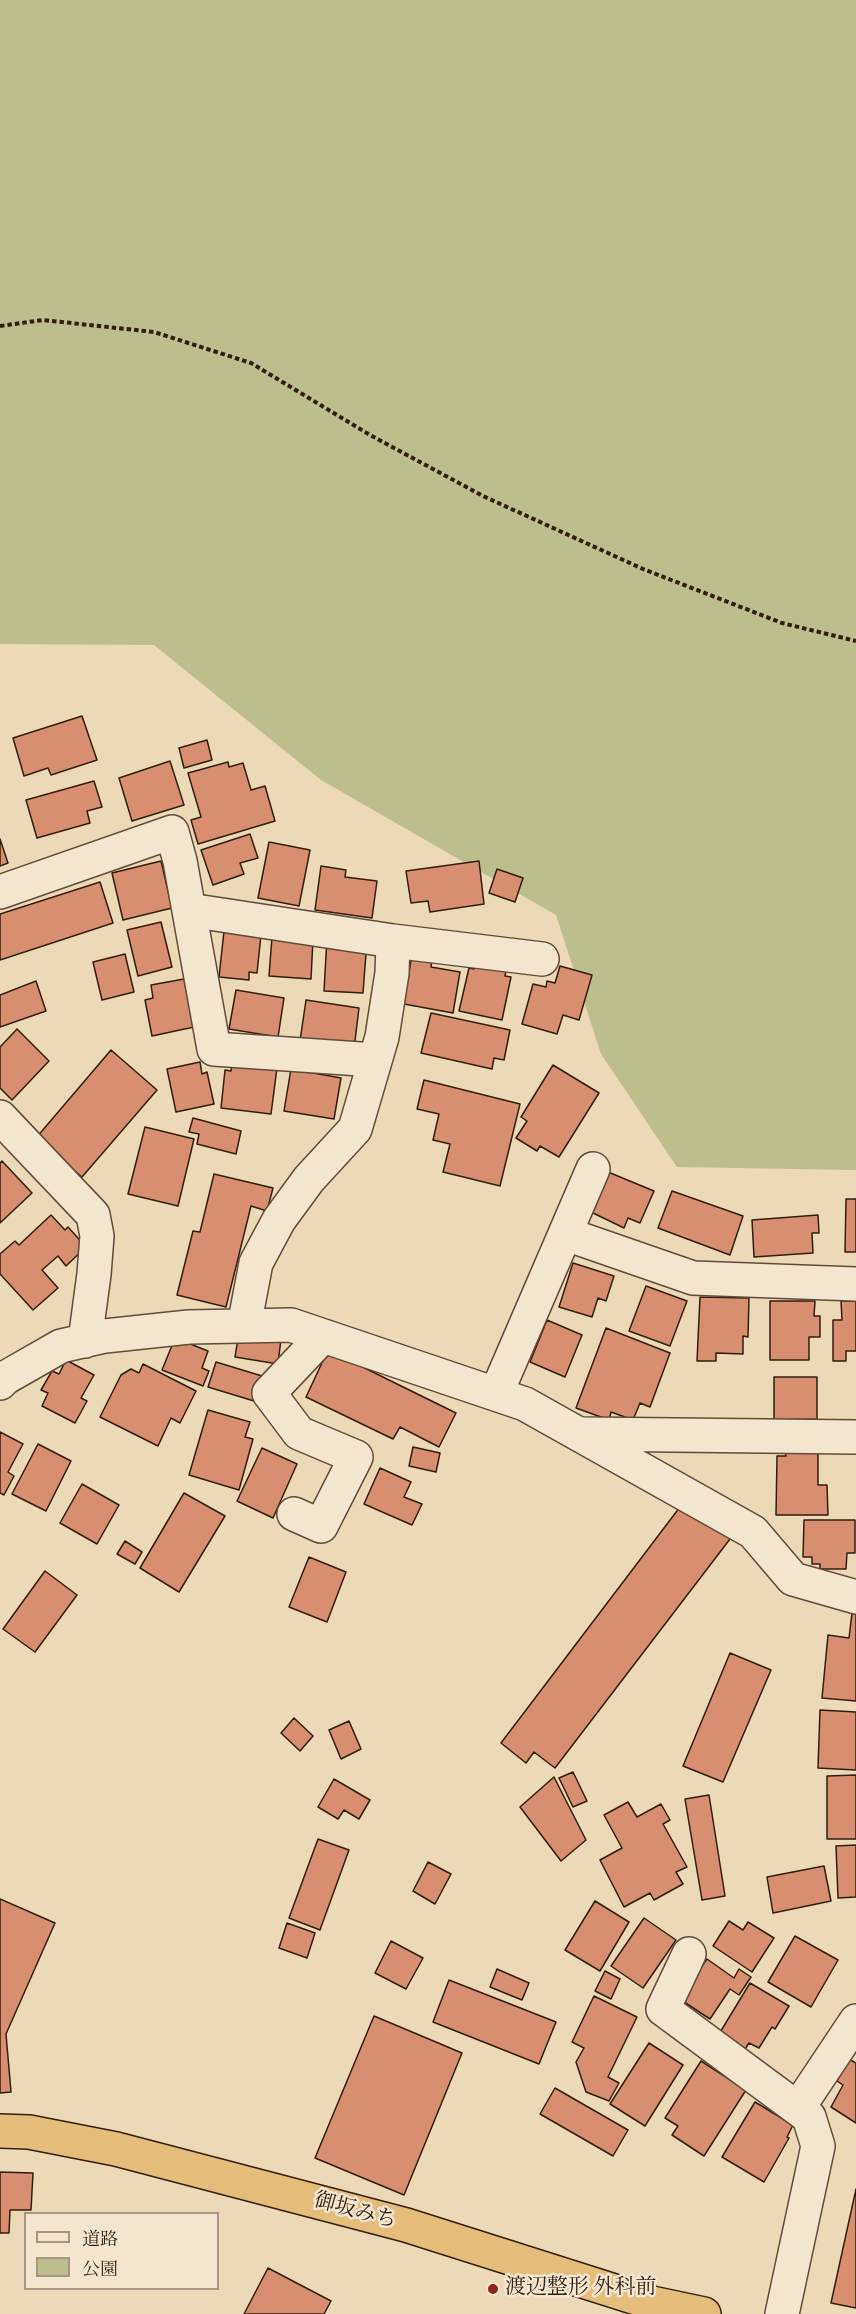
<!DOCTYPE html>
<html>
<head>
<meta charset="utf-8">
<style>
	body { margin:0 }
	#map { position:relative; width:856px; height:2314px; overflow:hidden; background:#ecd9b6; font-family:"IM FELL DW Pica","Noto Serif JP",serif }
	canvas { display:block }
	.legend { position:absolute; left:24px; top:2212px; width:195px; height:78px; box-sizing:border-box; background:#f3e6d0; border:2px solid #a69682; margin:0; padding:8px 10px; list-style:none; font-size:18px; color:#331d0d }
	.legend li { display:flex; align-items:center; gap:12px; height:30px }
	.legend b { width:30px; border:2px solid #a69682 }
</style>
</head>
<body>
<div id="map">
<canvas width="856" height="2314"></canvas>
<ul class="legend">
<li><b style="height:8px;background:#f3e6d0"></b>道路</li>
<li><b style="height:16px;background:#bcbe8b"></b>公園</li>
</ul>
</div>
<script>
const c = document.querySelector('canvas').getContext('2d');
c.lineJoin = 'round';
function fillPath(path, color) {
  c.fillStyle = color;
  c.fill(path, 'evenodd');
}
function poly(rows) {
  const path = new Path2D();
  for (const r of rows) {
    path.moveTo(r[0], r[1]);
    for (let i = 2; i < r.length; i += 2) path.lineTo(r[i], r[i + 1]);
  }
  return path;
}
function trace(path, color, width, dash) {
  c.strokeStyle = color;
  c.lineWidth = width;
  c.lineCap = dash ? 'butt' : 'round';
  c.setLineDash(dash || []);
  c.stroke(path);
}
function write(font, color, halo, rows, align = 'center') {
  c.font = font + ' "IM FELL DW Pica","Noto Serif JP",serif';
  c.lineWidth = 5;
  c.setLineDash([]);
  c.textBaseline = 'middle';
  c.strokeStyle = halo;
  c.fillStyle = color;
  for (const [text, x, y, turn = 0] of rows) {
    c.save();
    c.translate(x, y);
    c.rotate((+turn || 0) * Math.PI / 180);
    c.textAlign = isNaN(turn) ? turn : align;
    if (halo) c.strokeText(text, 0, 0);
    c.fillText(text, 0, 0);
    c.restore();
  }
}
const green = poly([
	[0,0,856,0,856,1170,677,1167,601,1054,556,915,321,780,154,645,0,644]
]);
const building = poly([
	[82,716,97,760,51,775,48,768,24,776,13,738,82,716],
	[207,740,212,760,184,768,179,748,207,740],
	[170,761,184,805,132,821,119,778,170,761],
	[228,762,229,767,243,763,251,790,265,786,275,821,198,844,191,820,201,817,188,773,228,762],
	[94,781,102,807,87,811,90,823,37,838,26,800,94,781],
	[250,834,258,858,240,863,244,874,213,885,201,850,250,834],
	[0,839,8,863,0,866,0,839],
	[269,842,310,850,299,906,258,898,269,842],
	[161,861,172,908,123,920,112,873,161,861],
	[479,861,484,904,430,912,428,901,411,903,406,871,479,861],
	[321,866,346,870,345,877,377,881,372,918,315,910,321,866],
	[497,869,523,878,515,902,489,893,497,869],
	[100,882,113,923,0,960,0,914,100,882],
	[161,922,172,967,138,976,127,930,161,922],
	[224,931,261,935,257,973,249,972,249,980,219,977,224,931],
	[272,937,313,939,311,979,269,976,272,937],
	[327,938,367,940,363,993,324,991,327,938],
	[413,948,433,952,431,967,460,972,453,1013,404,1004,413,948],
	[125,954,134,992,102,1000,93,962,125,954],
	[476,959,507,966,505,976,511,977,502,1020,459,1011,469,968,474,969,476,959],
	[560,966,592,975,579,1020,563,1015,557,1034,522,1024,533,984,546,987,547,981,555,983,560,966],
	[184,979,194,1027,152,1036,145,1000,153,998,151,985,184,979],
	[36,981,46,1011,0,1027,0,995,36,981],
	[236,990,284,998,278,1037,229,1029,236,990],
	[306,1000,359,1008,354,1049,300,1041,306,1000],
	[431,1013,510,1030,504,1060,494,1058,492,1069,421,1053,431,1013],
	[17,1029,49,1061,12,1100,0,1088,0,1047,17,1029],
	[111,1050,157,1090,82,1177,36,1138,111,1050],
	[200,1062,202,1074,207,1072,214,1104,176,1112,167,1069,200,1062],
	[232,1062,277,1068,271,1114,221,1108,225,1070,231,1071,232,1062],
	[553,1065,599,1093,559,1157,540,1146,537,1151,516,1138,527,1121,521,1117,553,1065],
	[291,1069,341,1078,334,1119,284,1111,291,1069],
	[424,1080,520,1104,500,1186,443,1172,450,1144,433,1140,439,1114,417,1109,424,1080],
	[193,1118,241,1131,236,1154,197,1144,199,1134,189,1132,193,1118],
	[145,1127,194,1139,178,1206,128,1194,145,1127],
	[2,1161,32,1193,0,1223,0,1163,2,1161],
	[608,1172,654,1191,640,1223,628,1218,624,1228,591,1212,608,1172],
	[214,1174,273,1188,267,1211,251,1206,226,1307,177,1295,193,1231,200,1232,214,1174],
	[672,1191,743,1216,730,1255,658,1228,672,1191],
	[846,1199,856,1199,856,1252,845,1252,846,1199],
	[51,1215,65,1230,68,1227,86,1247,66,1266,58,1256,42,1270,58,1288,33,1310,0,1274,0,1254,15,1241,19,1245,51,1215],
	[818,1215,819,1233,812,1233,813,1253,754,1257,752,1220,818,1215],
	[573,1263,614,1276,606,1301,598,1298,592,1317,559,1307,573,1263],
	[646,1286,687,1301,670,1346,629,1331,646,1286],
	[700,1297,749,1298,748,1337,743,1336,743,1354,716,1353,716,1361,697,1361,700,1297],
	[770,1301,815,1301,814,1316,820,1316,820,1337,809,1337,809,1360,770,1360,770,1301],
	[841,1301,856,1301,856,1351,846,1351,846,1361,833,1361,833,1320,842,1320,841,1301],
	[547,1320,582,1335,565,1377,530,1362,547,1320],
	[606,1328,670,1353,650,1407,640,1403,633,1420,611,1412,609,1420,576,1408,606,1328],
	[239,1332,281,1339,278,1364,235,1357,239,1332],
	[175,1338,208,1351,202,1368,209,1371,203,1386,162,1370,175,1338],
	[328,1350,456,1413,439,1447,400,1427,393,1439,306,1397,328,1350],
	[66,1360,94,1375,81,1398,87,1401,75,1423,42,1406,48,1393,41,1390,52,1371,59,1374,66,1360],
	[216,1362,262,1376,254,1401,208,1387,216,1362],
	[143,1364,196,1391,180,1423,171,1418,158,1446,100,1417,121,1375,131,1369,139,1373,143,1364],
	[774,1377,817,1377,817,1419,774,1420,774,1377],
	[208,1410,250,1422,245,1437,253,1439,239,1490,189,1475,208,1410],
	[0,1432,23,1444,8,1472,14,1476,4,1495,0,1493,0,1432],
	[38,1444,71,1461,46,1511,12,1494,38,1444],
	[413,1447,440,1453,436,1472,409,1466,413,1447],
	[262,1448,297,1464,273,1518,237,1501,262,1448],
	[785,1450,818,1450,818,1485,827,1485,828,1515,776,1515,777,1456,786,1456,785,1450],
	[380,1468,411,1482,404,1497,422,1504,412,1525,364,1504,380,1468],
	[82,1484,119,1505,97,1544,60,1523,82,1484],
	[184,1493,225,1516,179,1592,140,1568,184,1493],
	[683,1503,730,1539,555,1768,534,1752,526,1763,501,1743,683,1503],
	[804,1520,855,1520,855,1553,847,1553,846,1569,820,1569,820,1564,812,1564,812,1557,803,1557,804,1520],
	[125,1541,142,1552,135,1564,117,1554,125,1541],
	[309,1557,346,1572,327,1622,289,1607,309,1557],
	[45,1571,77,1595,35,1652,3,1629,45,1571],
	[852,1613,856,1614,856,1701,822,1698,828,1635,849,1638,852,1613],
	[730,1653,771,1670,723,1782,683,1766,730,1653],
	[820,1710,856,1712,856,1770,818,1768,820,1710],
	[294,1718,313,1736,300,1751,281,1733,294,1718],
	[349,1721,361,1749,341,1759,329,1730,349,1721],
	[573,1772,587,1801,573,1807,559,1778,573,1772],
	[856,1775,856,1839,827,1839,827,1776,856,1775],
	[554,1777,586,1840,561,1861,520,1807,554,1777],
	[334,1779,370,1800,359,1819,344,1810,338,1819,318,1807,334,1779],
	[709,1795,725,1896,702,1900,685,1799,709,1795],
	[628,1802,637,1817,661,1804,670,1820,663,1824,687,1867,676,1872,683,1884,654,1900,650,1893,624,1907,600,1860,622,1848,604,1815,628,1802],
	[318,1839,349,1850,320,1930,289,1918,318,1839],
	[856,1845,856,1897,838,1898,836,1846,856,1845],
	[428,1862,451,1874,435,1904,413,1891,428,1862],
	[824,1866,831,1901,773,1913,767,1877,824,1866],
	[0,1899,55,1923,6,2034,11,2092,0,2093,0,1899],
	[595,1901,629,1922,600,1971,565,1950,595,1901],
	[644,1918,676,1940,643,1988,611,1966,644,1918],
	[729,1921,743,1930,748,1922,774,1938,752,1972,713,1946,729,1921],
	[287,1923,315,1933,307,1958,279,1948,287,1923],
	[795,1936,838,1960,811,2007,768,1982,795,1936],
	[391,1941,423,1958,406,1989,375,1973,391,1941],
	[707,1959,734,1978,739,1969,751,1977,739,1995,730,1989,710,2019,684,2002,690,1992,686,1989,707,1959],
	[497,1969,529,1983,522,2000,490,1987,497,1969],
	[605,1971,620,1979,611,1999,595,1991,605,1971],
	[449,1980,556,2022,539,2064,433,2022,449,1980],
	[750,1983,789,2006,775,2029,772,2027,759,2048,749,2043,742,2054,716,2039,750,1983],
	[594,1996,637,2017,608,2077,619,2083,609,2101,586,2092,576,2062,584,2048,572,2042,594,1996],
	[374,2016,462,2053,404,2195,315,2158,374,2016],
	[649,2043,683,2065,645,2126,610,2104,649,2043],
	[849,2059,856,2063,856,2123,831,2107,843,2085,837,2081,849,2059],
	[701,2061,746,2090,704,2156,672,2135,678,2126,665,2118,701,2061],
	[555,2088,628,2130,613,2156,540,2114,555,2088],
	[755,2102,793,2125,787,2137,789,2138,764,2182,722,2157,755,2102],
	[0,2172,33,2173,31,2210,10,2210,9,2233,0,2233,0,2172],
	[856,2189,856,2308,831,2303,856,2189],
	[268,2268,331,2301,324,2314,244,2314,268,2268]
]);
const path = poly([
	[0,326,43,320,154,332,251,363,370,435,483,496,643,569,782,623,856,641]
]);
const minor = poly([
	[0,892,172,832,180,861,214,1049,375,1060],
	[189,910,393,941,542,959],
	[0,1117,93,1215,97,1236,94,1274,85,1341],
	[566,1234,693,1278,856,1284],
	[244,1326,256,1263,279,1220,309,1179,355,1129,382,1037,392,973,393,941],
	[0,1383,5,1378,61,1346,105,1336,189,1327,291,1325,525,1404,753,1532,793,1579,856,1597],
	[496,1394,593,1169],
	[583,1434,856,1437],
	[294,1514,321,1526,356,1457,299,1433,269,1393,323,1336],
	[689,1954,663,2009,809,2117,818,2146,782,2314],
	[798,2108,856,2021]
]);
const highway = poly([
	[0,2131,29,2132,116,2149,406,2225,652,2303,704,2314]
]);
const markers = [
	[493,2289,6,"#8f2418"]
];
const streetNames = [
	["御坂みち",355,2212,15]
];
const poiNames = [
	["渡辺整形 外科前",505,2289]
];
fillPath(green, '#bcbe8b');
fillPath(building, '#d88f6f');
trace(building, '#331d0d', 1.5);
trace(minor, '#614c37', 36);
trace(highway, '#331d0d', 36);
trace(path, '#331d0d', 4, [4.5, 3]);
trace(minor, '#f3e6d0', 33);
trace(highway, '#e6bc7b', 33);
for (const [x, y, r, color] of markers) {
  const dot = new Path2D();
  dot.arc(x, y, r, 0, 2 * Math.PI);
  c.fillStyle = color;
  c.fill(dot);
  trace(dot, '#f3e6d0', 2);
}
write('21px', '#331d0d', '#f3e6d0', streetNames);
write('21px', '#331d0d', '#f3e6d0', poiNames, 'left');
</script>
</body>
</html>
